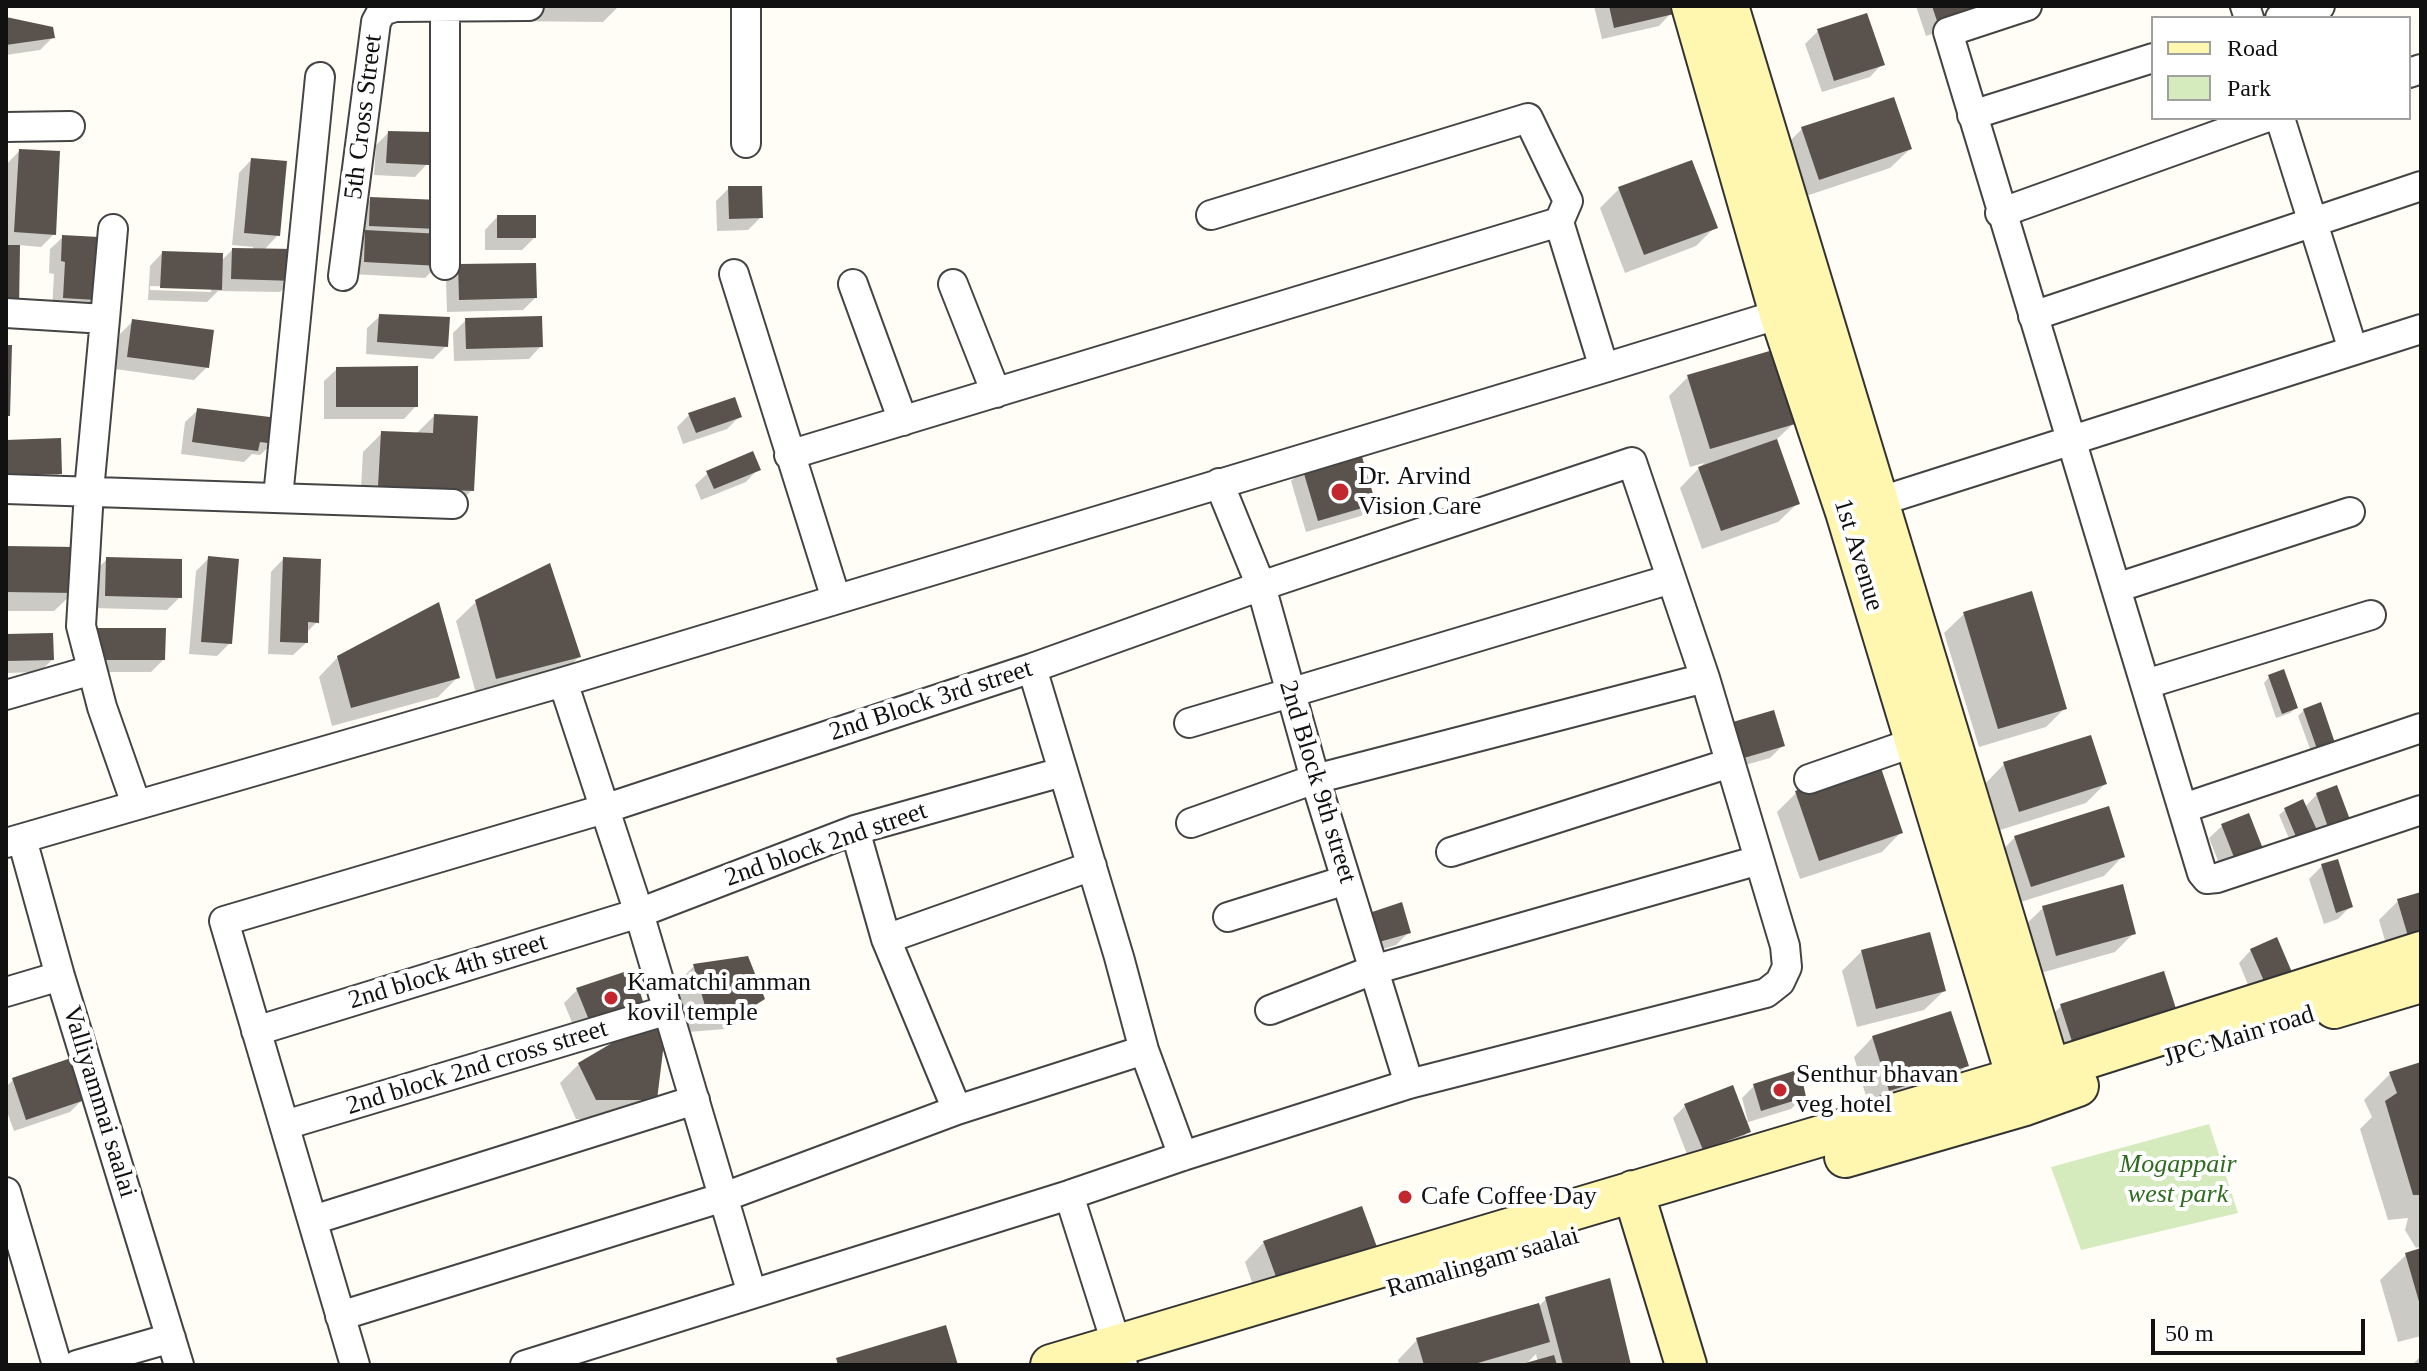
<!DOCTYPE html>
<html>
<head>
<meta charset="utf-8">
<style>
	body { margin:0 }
	#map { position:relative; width:2427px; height:1371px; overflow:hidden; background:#fffdf5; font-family:"Times New Roman",serif }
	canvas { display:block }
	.frame { position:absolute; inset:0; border:8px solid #111; pointer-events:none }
	.legend { position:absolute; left:2151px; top:16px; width:260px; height:104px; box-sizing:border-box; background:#fff; border:2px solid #a0a0a0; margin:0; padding:10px 14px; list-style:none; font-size:24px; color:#111 }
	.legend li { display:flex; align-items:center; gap:16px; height:40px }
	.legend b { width:40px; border:2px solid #a0a0a0 }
	.scale { position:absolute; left:2151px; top:1319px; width:214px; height:36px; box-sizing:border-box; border:4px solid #111; border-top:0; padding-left:10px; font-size:24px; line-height:28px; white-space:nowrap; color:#111; -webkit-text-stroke:6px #fff; paint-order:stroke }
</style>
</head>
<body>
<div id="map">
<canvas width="2427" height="1371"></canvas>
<div class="frame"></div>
<ul class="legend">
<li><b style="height:10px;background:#fff6b0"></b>Road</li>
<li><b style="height:22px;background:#d5ebbd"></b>Park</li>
</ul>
<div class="scale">50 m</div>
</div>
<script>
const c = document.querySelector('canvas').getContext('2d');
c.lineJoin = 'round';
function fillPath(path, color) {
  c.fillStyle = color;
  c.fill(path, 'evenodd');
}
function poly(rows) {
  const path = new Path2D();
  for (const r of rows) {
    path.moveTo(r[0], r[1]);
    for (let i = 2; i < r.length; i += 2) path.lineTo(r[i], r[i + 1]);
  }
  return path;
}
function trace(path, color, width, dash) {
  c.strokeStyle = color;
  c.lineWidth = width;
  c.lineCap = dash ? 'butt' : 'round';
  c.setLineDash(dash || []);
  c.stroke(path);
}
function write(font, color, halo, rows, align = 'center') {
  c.font = font + ' "Times New Roman",serif';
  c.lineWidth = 8;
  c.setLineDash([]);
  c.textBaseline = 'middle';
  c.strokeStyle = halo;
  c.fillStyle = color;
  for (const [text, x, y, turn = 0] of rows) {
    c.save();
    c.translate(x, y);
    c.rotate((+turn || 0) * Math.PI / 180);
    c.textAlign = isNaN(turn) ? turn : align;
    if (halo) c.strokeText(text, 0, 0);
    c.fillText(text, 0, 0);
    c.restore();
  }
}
const green = poly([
	[2209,1124,2238,1213,2081,1250,2051,1167]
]);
const shadow = poly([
	[402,6,619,6,603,22,399,20],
	[1594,6,1670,6,1671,13,1659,26,1602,39],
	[1916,6,1970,6,1959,25,1926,36],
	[6,19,53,37,40,50,6,55],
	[1818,31,1882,64,1870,77,1822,92,1805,44],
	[1802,129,1910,149,1890,168,1800,198,1783,148],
	[388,133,427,164,415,177,374,175,376,145],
	[19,151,54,234,41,247,18,245,6,319,7,164],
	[251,160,278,235,263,251,293,280,280,292,218,291,207,302,148,300,150,266,162,253,221,261,232,250,253,250,253,247,232,245,239,173],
	[150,286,211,288,211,292,150,290],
	[729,188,761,217,748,230,717,231,716,201],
	[1619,189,1715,227,1696,246,1625,273,1600,208],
	[371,199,435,229,428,236,438,265,425,278,352,274,358,212],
	[497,217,534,238,522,250,485,250,485,230],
	[63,237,94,299,81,312,52,310,54,274,49,273,50,249],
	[459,266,535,298,523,310,447,312,446,279],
	[380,316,446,346,433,359,366,354,367,328],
	[466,320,541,346,529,359,454,361,453,333],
	[133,321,207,367,194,380,115,369,120,334],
	[337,369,416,406,404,419,324,419,324,381],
	[1688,377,1793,424,1776,440,1798,503,1778,522,1702,549,1680,488,1704,463,1690,467,1669,396],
	[198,410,273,443,260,455,252,454,244,462,181,454,185,422],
	[689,415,739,417,727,429,683,444,677,427],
	[434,416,472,490,453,509,360,505,363,452,382,433,416,434],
	[6,442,60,473,47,486,6,487],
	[1304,468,1374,503,1361,516,1306,532,1291,481],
	[758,469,746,482,701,500,695,485,708,473],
	[6,548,74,592,54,611,6,611],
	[107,559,180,597,167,610,93,608,94,572],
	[208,559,230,643,217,656,189,654,196,571],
	[283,559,317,622,306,633,306,643,293,655,268,654,271,572],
	[476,602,579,657,559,676,477,697,456,621],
	[1964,614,2065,708,2046,727,1979,747,1944,633],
	[6,636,52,660,39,672,6,673],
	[83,643,163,660,151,672,82,672],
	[338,657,458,677,438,697,332,726,319,677],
	[2269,677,2296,708,2290,713,2276,718,2264,683],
	[2304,710,2333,743,2312,754,2298,716],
	[1715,738,1783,745,1770,758,1724,771],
	[2004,764,2105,784,2086,803,2000,830,1985,784],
	[1796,793,1901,832,1882,852,1800,879,1777,812],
	[2317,794,2349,825,2294,850,2279,815,2285,810,2305,807],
	[2222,826,2263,854,2224,876,2209,838],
	[2015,837,2123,856,2104,876,2011,905,1996,857],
	[2322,866,2351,906,2338,919,2324,924,2309,879],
	[2421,894,2421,952,2391,961,2379,920,2399,900],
	[2043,908,2134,933,2115,952,2037,974,2023,927],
	[1364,916,1409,932,1396,945,1359,956],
	[2251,950,2292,976,2254,999,2239,963],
	[1862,951,1944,991,1924,1010,1857,1027,1842,971],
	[694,966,762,999,743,1018,725,1029,688,1032,675,985],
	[631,972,578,1037,564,1003,577,990],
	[2163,974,2055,1066,2042,1025,2061,1006],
	[1873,1037,1966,1066,1947,1085,1870,1109,1854,1057],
	[579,1064,655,1099,636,1119,576,1119,560,1083],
	[2421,1064,2421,1246,2416,1248,2405,1230,2408,1218,2388,1220,2360,1129,2372,1117,2364,1100,2390,1074],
	[13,1080,83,1099,70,1112,14,1131,6,1109,6,1087],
	[1754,1086,1804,1096,1791,1109,1745,1123,1749,1131,1736,1144,1690,1162,1673,1118,1685,1106,1748,1121,1742,1098],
	[1361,1208,1262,1311,1245,1262,1264,1242],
	[2421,1251,2421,1336,2398,1342,2380,1280,2406,1255],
	[1546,1299,1629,1365,1526,1365,1538,1362,1536,1354,1525,1365,1399,1365,1398,1360,1417,1340,1540,1305],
	[2421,1356,2421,1365,2412,1365]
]);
const building = poly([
	[1609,6,1672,6,1674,14,1614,28],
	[1932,6,1972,6,1974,13,1938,24],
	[1867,13,1885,65,1834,81,1817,29],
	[6,17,53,27,55,38,6,45],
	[1894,97,1912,149,1819,180,1801,127],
	[388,131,431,132,429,165,386,163],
	[19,149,60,151,56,235,14,232],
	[251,158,287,161,280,236,244,233],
	[1692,160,1718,228,1644,255,1618,187],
	[728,186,762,186,763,218,729,219],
	[370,197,439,200,437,229,369,226],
	[497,215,536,215,536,238,497,238],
	[365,230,442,234,440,266,364,262],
	[62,235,99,237,96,300,63,298,65,262,61,261],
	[6,245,20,245,19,309,6,308],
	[232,248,296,249,295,281,231,279],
	[162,251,223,253,222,290,160,288],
	[536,263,537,298,459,300,458,264],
	[379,314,450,317,448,347,377,342],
	[542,316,543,347,466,349,465,318],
	[132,319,214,330,209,368,127,357],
	[6,345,12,345,10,416,6,416],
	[1773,350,1795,424,1710,449,1687,375],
	[418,366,418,407,336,407,336,367],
	[735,397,742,417,696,433,688,413],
	[197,408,278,418,275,444,260,442,258,451,192,442],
	[434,414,478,416,474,491,378,487,381,431,433,433],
	[61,438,62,474,6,475,6,440],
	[1777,439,1800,504,1721,531,1698,467],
	[1360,450,1376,504,1318,521,1302,467],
	[753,451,761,470,714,489,706,471],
	[6,546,76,547,75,593,6,592],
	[208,556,239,559,232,644,201,642],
	[106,557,182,559,182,598,105,596],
	[283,557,321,559,319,623,308,622,308,643,280,642],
	[550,563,581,657,496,679,475,600],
	[2032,591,2067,709,1998,729,1963,612],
	[439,602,460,678,351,708,337,656],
	[94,628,166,628,165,660,94,660],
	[53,633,54,660,6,661,6,634],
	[2284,669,2298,708,2282,714,2268,675],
	[2321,702,2335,743,2317,749,2303,709],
	[1774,710,1785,746,1737,760,1726,724],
	[2091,735,2107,784,2019,812,2003,762],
	[1879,762,1903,833,1819,861,1795,791],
	[2337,785,2352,825,2330,833,2316,793],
	[2303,799,2320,837,2300,846,2284,808],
	[2109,806,2125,857,2031,887,2014,836],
	[2249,813,2265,854,2237,865,2221,824],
	[2338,859,2353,907,2336,913,2321,864],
	[2123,884,2136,934,2056,956,2042,906],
	[2421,892,2421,940,2410,943,2397,899],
	[1402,902,1411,933,1372,944,1363,915],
	[1930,932,1946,991,1876,1009,1861,950],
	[2277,937,2294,977,2267,988,2250,949],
	[748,956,765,999,746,1011,707,1013,693,964],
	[633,969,645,1008,591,1025,576,988],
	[2164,971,2178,1015,2074,1048,2060,1004],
	[668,1010,657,1100,596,1100,578,1063],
	[1951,1011,1969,1066,1889,1091,1872,1036],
	[71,1058,85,1100,26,1120,12,1078],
	[2421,1062,2421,1195,2413,1195,2385,1101,2397,1093,2389,1072],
	[1800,1069,1806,1097,1761,1111,1753,1084],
	[1733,1085,1751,1132,1703,1150,1684,1104],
	[1362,1206,1381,1258,1282,1293,1263,1241],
	[2421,1248,2421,1305,2420,1305,2405,1253],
	[1610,1278,1631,1365,1563,1365,1545,1297],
	[1539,1303,1550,1342,1471,1365,1424,1365,1416,1338],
	[946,1325,958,1365,838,1365,836,1358],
	[1554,1355,1557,1365,1522,1365,1522,1364]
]);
const street = poly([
	[746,6,746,143],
	[2027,6,1948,32,2202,873,2207,879,2217,878,2421,810],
	[2245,6,2249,18],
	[445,7,445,265],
	[2280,18,2320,6],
	[2409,73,2421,69],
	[1972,115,2153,58],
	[2280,118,2353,350],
	[6,127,70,126],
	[2000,213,2265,118],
	[1211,215,1528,118,1568,201,1559,222,1604,368],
	[734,274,836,599],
	[343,276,376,22,382,11,395,7,529,6],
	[853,284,903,421],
	[953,284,996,393],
	[6,313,105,319,89,491,81,626,102,707,136,804],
	[2033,316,2421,186],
	[105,319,113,229],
	[789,455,1559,222],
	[1219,483,1261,586,1315,779,1409,1084],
	[6,489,453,504],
	[278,497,320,77],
	[1862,507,2421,329],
	[2116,588,2350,512],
	[1032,668,1119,957,1144,1050,1183,1156],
	[563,682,639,913,752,1294],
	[2146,684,2371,615],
	[6,695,92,670],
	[1189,723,1671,579],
	[1809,779,1915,742],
	[2184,808,2421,728],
	[1191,823,1315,779,1705,678],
	[855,830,886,939,957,1110],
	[22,839,60,976,179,1365],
	[6,843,563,682,1604,368,1780,314,1793,304],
	[1451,852,1730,763],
	[1228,917,1346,880],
	[886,939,1092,866],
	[6,992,60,976],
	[1270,1010,1373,970,1759,860],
	[256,1031,639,913,855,830,1062,772],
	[285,1125,668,1010],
	[6,1192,57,1365],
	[1069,1195,1123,1365],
	[313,1220,695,1100],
	[340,1316,724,1197,957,1110,1144,1050],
	[77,1365,171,1338],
	[355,1365,224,921,604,809,1032,668,1261,586,1632,462,1705,678,1785,946,1787,967,1780,982,1766,993,1409,1084,1183,1156,1069,1195,525,1365]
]);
const secondary = poly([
	[1692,6,1780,314,1846,512,2024,1101],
	[1728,6,2057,1093],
	[2334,1008,2421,982],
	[1845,1157,2025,1105,2078,1086],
	[1633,1191,1686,1365],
	[1051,1365,2016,1078,2050,1070,2421,952]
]);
const markers = [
	[1340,492,10,"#c4262e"],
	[611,998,8,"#c4262e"],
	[1780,1090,8,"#c4262e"],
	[1405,1197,8,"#c4262e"]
];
const streetNames = [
	["5th Cross Street",364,117,-83],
	["1st Avenue",1858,555,73],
	["2nd Block 3rd street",931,701,-18],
	["2nd Block 9th street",1317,782,73],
	["2nd block 2nd street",826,845,-19],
	["2nd block 4th street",448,972,-17],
	["JPC Main road",2239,1037,-17],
	["2nd block 2nd cross street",477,1068,-17],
	["Valliyammai saalai",99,1102,73],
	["Ramalingam saalai",1483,1263,-16]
];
const poiNames = [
	["Dr. Arvind",1358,477],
	["Vision Care",1358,507],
	["Kamatchi amman",627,983],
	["kovil temple",627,1013],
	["Senthur bhavan",1796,1075],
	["veg hotel",1796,1105],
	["Cafe Coffee Day",1421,1197]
];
const parkNames = [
	["Mogappair",2178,1165],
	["west park",2178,1195]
];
fillPath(green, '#d5ebbd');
fillPath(shadow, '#0003');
fillPath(building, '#5a524d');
trace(street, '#444', 32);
trace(secondary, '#333', 44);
trace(street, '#fff', 28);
trace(secondary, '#fff6b0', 40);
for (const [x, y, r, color] of markers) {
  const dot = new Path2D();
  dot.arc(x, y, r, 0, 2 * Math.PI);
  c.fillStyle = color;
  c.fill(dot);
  trace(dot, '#fff', 3);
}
write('26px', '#111', '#fff', streetNames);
write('26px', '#111', '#fff', poiNames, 'left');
write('italic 26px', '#2f6b1f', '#fff', parkNames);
</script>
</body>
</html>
